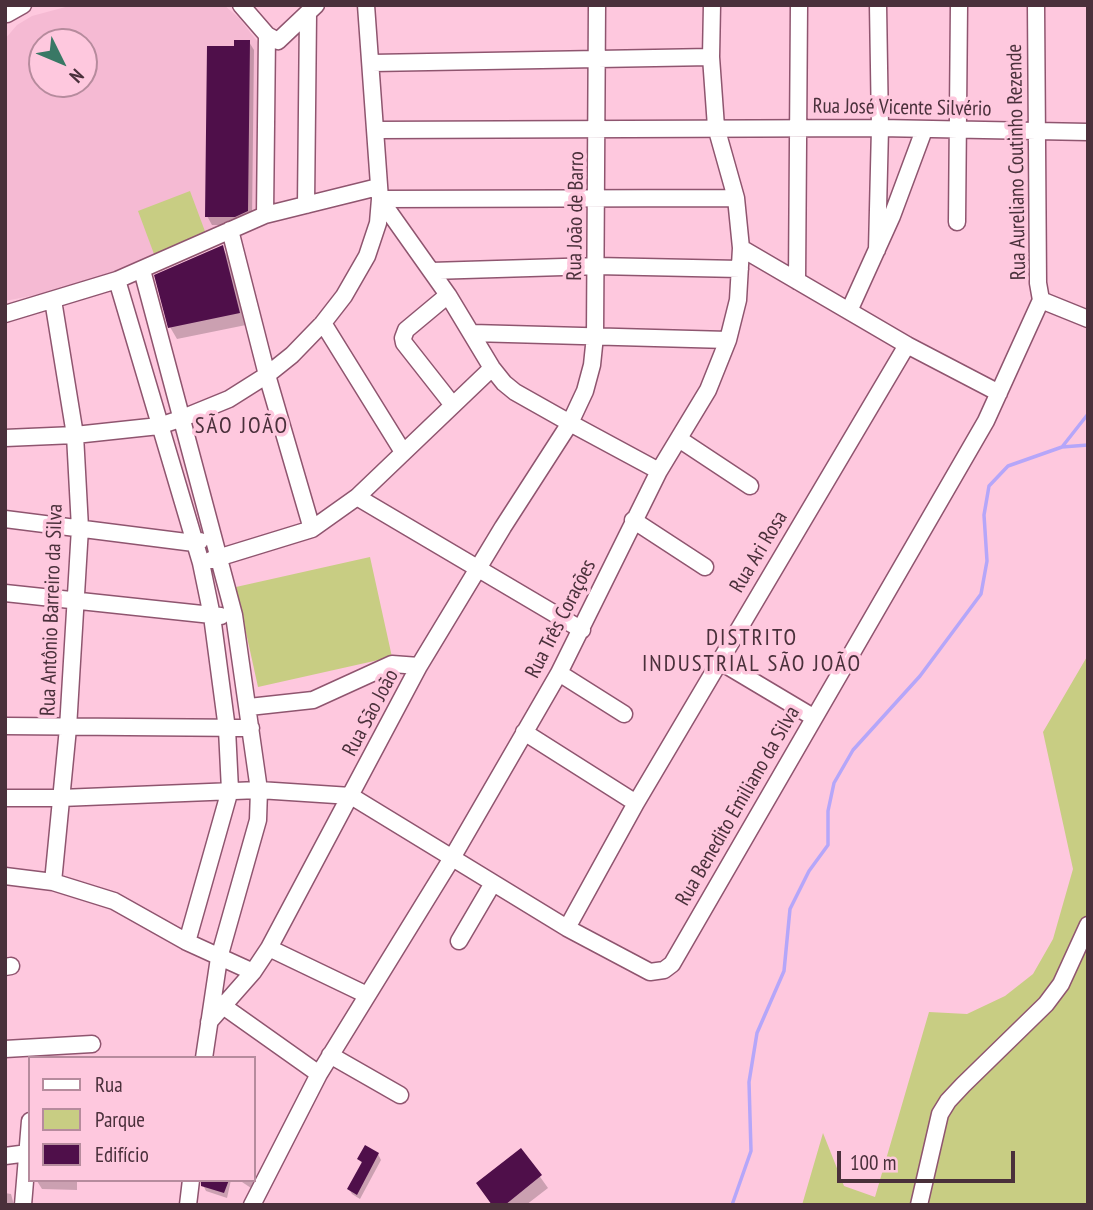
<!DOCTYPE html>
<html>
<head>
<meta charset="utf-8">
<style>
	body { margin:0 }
	#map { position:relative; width:1093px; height:1210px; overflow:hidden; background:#fec8de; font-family:"PT Sans Narrow",sans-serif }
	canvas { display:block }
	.frame { position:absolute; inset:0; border:7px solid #4a303b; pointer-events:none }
	.legend { position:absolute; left:28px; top:1056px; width:228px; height:126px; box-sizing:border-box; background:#fec8de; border:2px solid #b68b9d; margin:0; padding:9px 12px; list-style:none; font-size:21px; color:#4a303b }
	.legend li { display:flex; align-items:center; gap:14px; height:35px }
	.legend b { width:35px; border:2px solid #b68b9d }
	.north { position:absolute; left:28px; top:28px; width:70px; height:70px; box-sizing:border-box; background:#fec8de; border:2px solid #b68b9d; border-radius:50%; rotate:133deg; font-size:19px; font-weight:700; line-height:28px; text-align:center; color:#4a303b }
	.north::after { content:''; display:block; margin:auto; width:24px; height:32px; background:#397865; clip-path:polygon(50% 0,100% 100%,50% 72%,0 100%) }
	.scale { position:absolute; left:837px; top:1151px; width:178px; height:32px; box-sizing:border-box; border:4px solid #4a303b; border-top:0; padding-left:9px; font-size:21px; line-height:24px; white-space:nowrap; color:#4a303b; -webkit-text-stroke:5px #fec8de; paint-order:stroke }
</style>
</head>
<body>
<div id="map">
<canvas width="1093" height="1210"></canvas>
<div class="frame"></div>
<ul class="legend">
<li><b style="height:9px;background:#fff"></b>Rua</li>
<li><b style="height:19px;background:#c8cd83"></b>Parque</li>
<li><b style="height:19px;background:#4f0f4a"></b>Edifício</li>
</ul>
<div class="north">N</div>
<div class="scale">100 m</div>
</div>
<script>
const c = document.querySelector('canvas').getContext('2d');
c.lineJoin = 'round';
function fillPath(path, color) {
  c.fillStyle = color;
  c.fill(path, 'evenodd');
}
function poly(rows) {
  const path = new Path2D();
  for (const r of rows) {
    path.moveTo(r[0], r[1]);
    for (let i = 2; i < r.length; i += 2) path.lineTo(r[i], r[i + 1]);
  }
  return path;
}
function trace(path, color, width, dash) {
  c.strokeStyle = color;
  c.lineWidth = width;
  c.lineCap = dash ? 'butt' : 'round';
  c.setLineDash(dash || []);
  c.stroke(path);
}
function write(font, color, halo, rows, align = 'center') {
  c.font = font + ' "PT Sans Narrow",sans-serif';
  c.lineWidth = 7;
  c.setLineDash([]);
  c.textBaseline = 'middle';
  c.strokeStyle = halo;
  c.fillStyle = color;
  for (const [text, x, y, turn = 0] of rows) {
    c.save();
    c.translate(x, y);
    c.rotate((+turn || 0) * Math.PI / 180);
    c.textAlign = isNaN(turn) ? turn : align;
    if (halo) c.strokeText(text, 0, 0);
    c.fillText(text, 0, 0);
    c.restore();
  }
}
const built = poly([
	[73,5,224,5,239,18,261,46,260,214,119,273,56,291,5,301,5,39,17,25,32,16],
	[42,42,84,42,84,84,42,84]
]);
const green = poly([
	[190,191,206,234,154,254,138,211],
	[370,557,392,657,258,687,236,587],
	[1088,655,1088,1205,802,1205,823,1133,844,1186,875,1197,929,1012,967,1014,1005,996,1033,974,1053,939,1073,869,1043,732]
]);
const shadow = poly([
	[249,42,254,50,252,219,240,225,212,225,207,216,235,48],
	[222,247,229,259,246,325,177,339,170,327],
	[521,1150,548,1188,526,1205,492,1205,478,1184],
	[378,1154,381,1160,360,1199,352,1194,349,1189,363,1165,359,1159],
	[89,1180,77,1182,77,1190,42,1189,37,1181],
	[205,1180,231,1180,227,1198,206,1191,203,1185],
	[239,1180,253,1180,254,1182,251,1188],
	[5,1193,11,1194,14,1205,5,1205]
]);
const stream = poly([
	[1062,447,1088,445],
	[732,1205,751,1151,749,1082,757,1033,784,971,790,909,809,871,828,845,828,811,834,783,853,750,920,676,981,594,987,561,984,515,989,486,1008,466,1062,447,1088,414]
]);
const building = poly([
	[234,40,250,40,248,211,235,217,205,217,207,46,234,46],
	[223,245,240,313,168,328,154,275],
	[365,1145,379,1153,357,1195,347,1189,362,1162,357,1159],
	[521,1148,542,1175,505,1205,492,1205,476,1183],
	[201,1180,229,1180,224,1193,201,1186]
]);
const minor = poly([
	[241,5,267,35,278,41,316,5],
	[7,14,23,5],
	[372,63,711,57],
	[376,130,880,128,1088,132],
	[380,199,448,295,492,368,504,383,515,392,570,423,659,471],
	[380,199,736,198],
	[306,205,308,14],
	[265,215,267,35],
	[957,222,959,5],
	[230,230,267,375,312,529],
	[741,248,907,345,999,393],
	[877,250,880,128,878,5],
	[142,270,234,615,259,790,258,820,219,958,204,1058],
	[431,271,596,266,740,269],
	[117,280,201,563,212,616,227,729,230,790,187,942],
	[797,281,799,5],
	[448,295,406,330,403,338,404,343,452,404],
	[53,300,75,435,80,528,68,728,53,882],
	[1041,300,1088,319],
	[849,311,892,216,924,130],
	[5,314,117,280,265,215,378,187],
	[323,323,403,452],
	[472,333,728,340],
	[5,438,75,435,159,426,180,419,229,399,267,375,292,355,323,323,344,296,367,256,378,223,380,199,366,5],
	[679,439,750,486],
	[357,497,582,630],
	[5,519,194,543,200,541],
	[633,520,705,567],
	[211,560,312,529,357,497,492,368],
	[5,593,221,616],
	[719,661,813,717],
	[559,673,624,714],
	[249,707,313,700,392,664,419,666],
	[5,726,251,728],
	[524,732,636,803],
	[5,798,61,798,259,790,351,796,567,928,650,972,664,970,672,964,986,421,1041,300,1038,283,1036,5],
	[5,876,53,882,114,901,187,942,253,972],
	[567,928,636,803,907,345],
	[459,941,493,883],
	[269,948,367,995],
	[5,967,11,966],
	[216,1001,319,1074],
	[209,1022,253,972,269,948,419,666,503,527,570,423,585,391,592,365,595,336,597,5],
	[5,1049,92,1044],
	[330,1055,400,1095],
	[5,1156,28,1153],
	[23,1205,30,1121],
	[188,1205,191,1180],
	[252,1205,319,1074,452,858,559,673,659,471,708,390,728,340,738,300,741,248,736,198,716,127,711,57,712,5],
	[919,1205,940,1114,948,1101,963,1085,1046,1004,1061,984,1088,925]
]);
const streetNames = [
	["Rua José Vicente Silvério",902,108,1],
	["Rua Aureliano Coutinho Rezende",1017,162,-91],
	["Rua João de Barro",576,216,-89],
	["Rua Ari Rosa",759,552,-59],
	["Rua Antônio Barreiro da Silva",52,610,-88],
	["Rua Três Corações",561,619,-63],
	["Rua São João",371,713,-62],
	["Rua Benedito Emiliano da Silva",738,806,-60]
];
const neighbourhoodNames = [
	["SÃO JOÃO",242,426],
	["DISTRITO",752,638],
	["INDUSTRIAL SÃO JOÃO",752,664]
];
fillPath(built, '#f5bad3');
fillPath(green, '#c8cd83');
fillPath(shadow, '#0003');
trace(stream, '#b5a6f9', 3.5);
fillPath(building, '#4f0f4a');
trace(minor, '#8f556f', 19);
trace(minor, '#fff', 16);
write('21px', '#4a303b', '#fec8de', streetNames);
c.letterSpacing = '2px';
write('23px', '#4a303b', '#fec8de', neighbourhoodNames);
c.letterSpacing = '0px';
</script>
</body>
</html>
